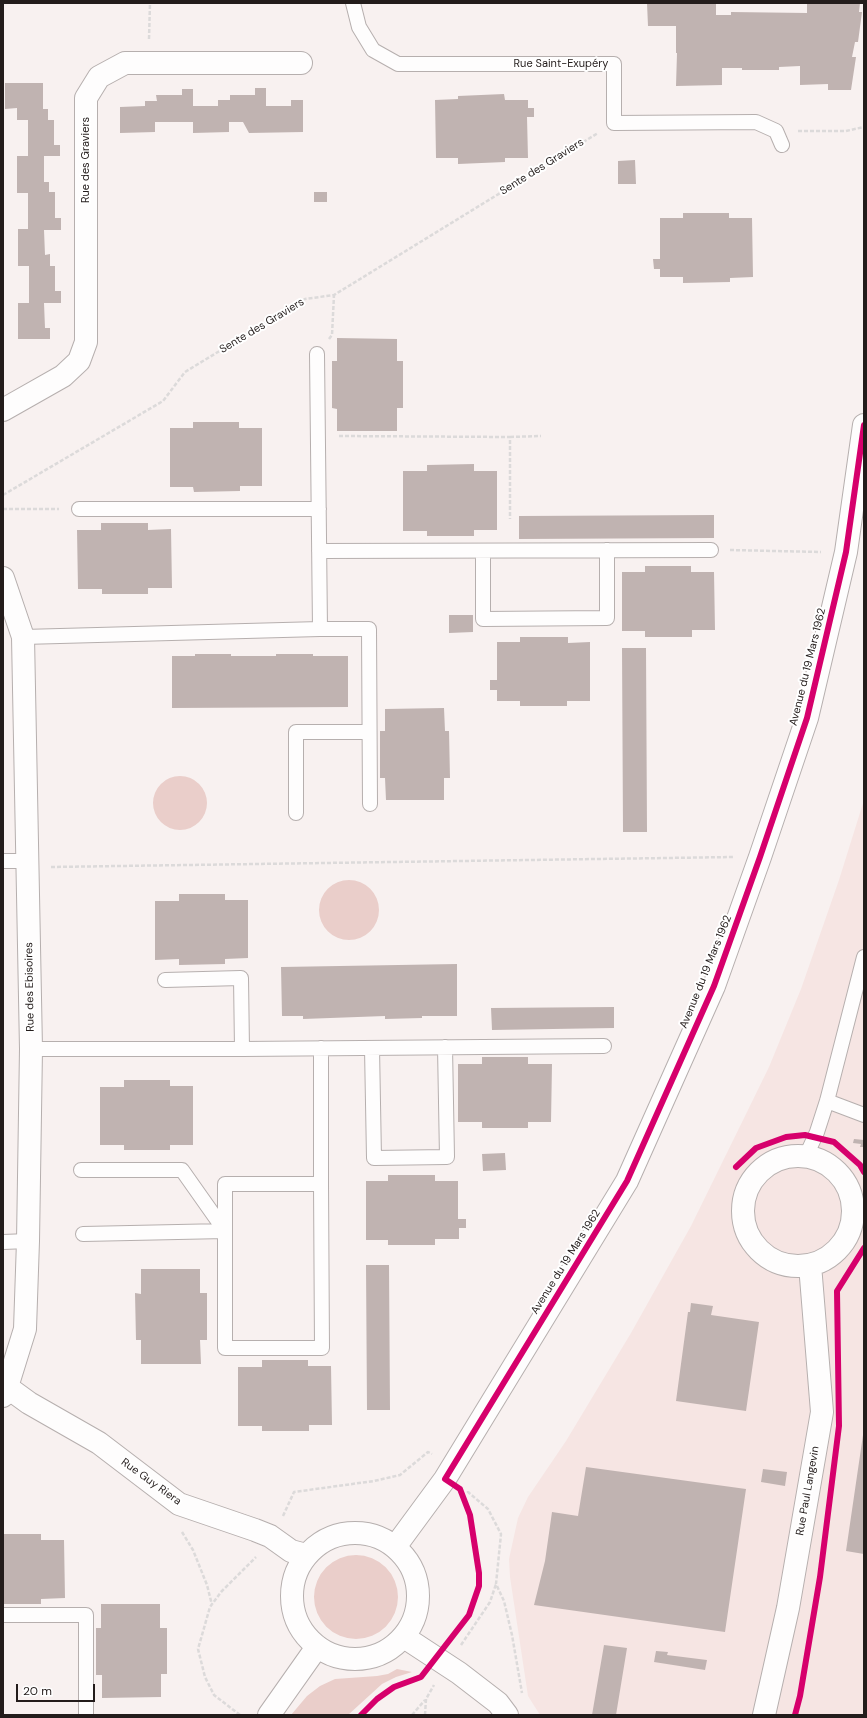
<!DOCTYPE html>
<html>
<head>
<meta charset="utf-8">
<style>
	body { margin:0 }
	#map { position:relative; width:867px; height:1718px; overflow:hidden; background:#f8f1f0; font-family:"DM Sans",sans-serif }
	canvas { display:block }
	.frame { position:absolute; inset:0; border:4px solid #231c1b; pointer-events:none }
	.scale { position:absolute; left:16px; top:1684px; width:79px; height:18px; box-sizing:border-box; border:2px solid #231c1b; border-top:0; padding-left:5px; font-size:12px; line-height:14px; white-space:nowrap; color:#231c1b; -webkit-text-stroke:3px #fff; paint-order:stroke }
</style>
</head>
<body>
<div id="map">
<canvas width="867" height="1718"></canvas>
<div class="frame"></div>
<div class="scale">20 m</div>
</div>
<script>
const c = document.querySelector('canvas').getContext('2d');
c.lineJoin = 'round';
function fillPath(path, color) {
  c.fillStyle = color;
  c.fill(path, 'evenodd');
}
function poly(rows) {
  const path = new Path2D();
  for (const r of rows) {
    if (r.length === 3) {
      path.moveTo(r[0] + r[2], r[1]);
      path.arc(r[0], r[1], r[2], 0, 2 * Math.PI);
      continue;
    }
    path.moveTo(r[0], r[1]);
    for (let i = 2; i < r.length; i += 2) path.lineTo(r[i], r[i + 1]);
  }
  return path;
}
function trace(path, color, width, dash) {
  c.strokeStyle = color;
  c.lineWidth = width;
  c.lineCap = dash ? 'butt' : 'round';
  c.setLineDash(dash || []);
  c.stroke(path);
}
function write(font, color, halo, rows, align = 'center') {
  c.font = font + ' "DM Sans",sans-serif';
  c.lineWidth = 4;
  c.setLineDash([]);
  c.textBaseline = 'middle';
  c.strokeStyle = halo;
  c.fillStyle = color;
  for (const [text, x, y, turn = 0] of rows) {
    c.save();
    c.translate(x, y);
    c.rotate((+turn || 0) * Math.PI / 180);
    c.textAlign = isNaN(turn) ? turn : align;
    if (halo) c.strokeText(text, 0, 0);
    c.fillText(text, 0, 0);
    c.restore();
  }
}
const built = poly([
	[864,800,864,1715,540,1715,528,1696,510,1577,509,1559,518,1518,528,1497,566,1441,631,1333,691,1226,747,1112,769,1067,801,989,839,880]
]);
const green = poly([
	[180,803,27],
	[349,910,30],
	[356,1597,42],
	[397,1669,412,1672,396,1677,382,1684,348,1715,291,1715,307,1696,320,1686,335,1679,377,1676,388,1674]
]);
const building = poly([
	[647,3,716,3,716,15,731,15,731,12,807,13,807,3,860,3,859,12,862,12,858,42,855,42,852,57,856,57,851,90,828,90,828,84,800,85,800,66,779,67,779,70,742,70,742,68,722,68,722,85,676,86,677,53,676,53,676,26,648,26],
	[5,83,43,83,43,109,48,109,48,120,54,120,54,145,60,145,60,156,44,156,44,182,49,182,49,192,55,192,55,218,61,218,61,230,44,230,45,255,50,254,50,266,55,266,55,291,61,291,61,303,44,303,45,328,50,328,50,339,18,339,18,303,29,303,29,266,18,266,18,229,28,229,28,193,17,193,17,156,28,156,28,120,17,120,17,108,5,109],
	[255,88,266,88,266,106,291,106,291,100,303,100,303,132,249,133,243,122,229,122,229,132,193,133,193,122,155,122,155,132,120,133,120,107,145,106,145,101,157,101,156,95,182,95,182,89,193,89,193,106,218,106,218,100,230,100,230,95,255,95],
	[504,94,505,100,528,100,528,108,534,108,534,117,527,117,528,158,505,158,505,162,458,164,458,158,436,158,435,100,458,99,458,96],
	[635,160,636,184,618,184,618,161],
	[314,192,327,192,327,202,314,202],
	[683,213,729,213,729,218,752,218,753,277,730,278,730,282,683,283,683,277,660,277,660,269,654,269,653,259,660,259,660,218,683,218],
	[337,338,397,339,397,361,403,361,403,408,397,408,397,431,337,431,337,409,332,408,332,361,337,361],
	[193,422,239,422,239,428,262,428,262,486,240,486,240,491,194,492,193,487,170,487,170,428,193,428],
	[474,464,474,471,497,471,497,530,474,530,474,536,427,536,427,531,403,531,403,471,427,471,427,465],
	[714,515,714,538,519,539,519,516],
	[101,523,148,523,148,530,171,529,172,588,148,588,148,594,102,594,102,589,78,589,77,530,101,530],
	[645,566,691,566,691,572,714,572,715,630,692,630,692,637,645,637,645,631,622,631,622,572,645,572],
	[449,615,473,615,473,632,449,633],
	[520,637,568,637,568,643,590,642,590,701,567,701,567,706,520,706,520,701,497,701,497,690,490,690,490,680,497,680,497,642,520,642],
	[622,648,646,648,647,832,623,832],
	[195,654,231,654,231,656,276,656,276,654,313,654,313,656,348,656,348,707,172,708,172,656,195,656],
	[444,708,445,731,449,731,450,778,444,778,444,800,386,800,385,778,380,778,380,731,385,731,385,709],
	[179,894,225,894,225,900,248,900,248,958,225,959,225,964,179,965,179,959,155,960,155,901,179,901],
	[457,964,457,1016,422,1016,422,1018,385,1019,385,1016,303,1019,303,1016,282,1016,281,967],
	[614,1007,614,1028,492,1030,491,1008],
	[482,1057,528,1057,528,1064,552,1064,551,1122,528,1122,528,1128,482,1128,482,1122,458,1122,458,1064,482,1064],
	[124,1080,170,1080,170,1086,193,1086,193,1145,170,1145,170,1150,124,1150,124,1145,100,1145,100,1087,124,1087],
	[854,1139,864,1140,864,1147,860,1147,861,1144,853,1143],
	[505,1153,506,1170,483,1171,482,1154],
	[388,1175,435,1175,435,1181,458,1181,458,1219,466,1219,466,1228,459,1228,459,1239,435,1239,435,1245,388,1245,388,1240,366,1240,366,1181,388,1181],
	[366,1265,389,1265,390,1410,367,1410],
	[141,1269,200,1269,200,1293,207,1293,207,1340,200,1340,201,1364,141,1364,141,1340,136,1340,135,1293,141,1294],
	[691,1303,713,1306,711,1315,759,1322,746,1411,676,1401,688,1312,690,1312],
	[262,1360,308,1360,308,1366,331,1366,332,1425,309,1425,309,1431,262,1431,262,1426,238,1426,238,1367,262,1367],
	[863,1435,864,1435,864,1554,846,1551],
	[586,1467,746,1489,725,1632,534,1605,545,1561,552,1512,578,1516],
	[763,1469,787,1472,785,1486,761,1482],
	[3,1534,41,1534,41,1540,64,1540,65,1598,41,1599,41,1604,3,1604],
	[101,1604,160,1604,160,1628,167,1628,167,1674,161,1674,161,1697,102,1698,102,1675,96,1675,96,1628,101,1628],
	[604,1645,627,1648,616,1715,592,1715],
	[656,1651,668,1652,667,1655,707,1660,705,1670,654,1662]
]);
const path = poly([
	[149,39,150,3],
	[798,131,846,131,864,127],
	[329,339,332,335,334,295],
	[339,436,510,437,510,519],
	[510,437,541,436],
	[3,495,163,401,185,372,305,299,334,295,598,133],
	[3,509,59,509],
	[730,550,821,552],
	[51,867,734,857],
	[468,1491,468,1492,488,1509,501,1534,496,1584,504,1601,512,1635,522,1693],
	[283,1516,294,1492,374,1481,400,1475,428,1452,432,1454],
	[182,1532,193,1550,207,1585,212,1605],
	[461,1645,490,1602,496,1584],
	[240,1715,214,1695,205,1677,198,1649,210,1607,221,1592,256,1557],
	[412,1715,425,1700],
	[425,1715,426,1699,434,1685]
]);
const service = poly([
	[353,3,359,27,373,50,398,64,614,64,614,123,756,122,776,131,782,145],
	[79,509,319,509],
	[319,551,711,550],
	[483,551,483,619,607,618,607,550],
	[320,629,369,629,370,804],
	[23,637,320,629,317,354],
	[296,813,296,732,369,732],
	[3,861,27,861],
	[165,980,241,978,242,1049],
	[321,1048,321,1184,322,1348,225,1348,225,1184,321,1184],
	[372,1048,374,1158,447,1157,445,1047],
	[31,1049,242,1049,604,1046],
	[827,1101,864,1115],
	[806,1156,817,1132,827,1101,864,957],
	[81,1170,182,1170,225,1231],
	[83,1234,225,1231],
	[3,1242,28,1241],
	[3,1615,86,1615,86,1715]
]);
const minor = poly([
	[3,410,63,376,79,361,86,342,86,98,99,77,125,63,301,63],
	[3,578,23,637,31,1049,28,1241,25,1329,7,1387,3,1396],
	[798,1211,55],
	[7,1387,29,1403,99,1443,179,1504,255,1530,270,1536,291,1551,306,1555],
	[404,1637,459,1673,498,1703,507,1715],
	[764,1715,788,1608,822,1412,810,1265]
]);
const secondary = poly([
	[355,1596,63],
	[395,1547,445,1479,627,1181,714,986,760,857,807,718,846,552,864,425],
	[269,1715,317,1647]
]);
const cycleway = poly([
	[736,1167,756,1148,786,1137,805,1135,834,1142,860,1165,864,1172],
	[361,1715,377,1699,394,1687,421,1677,469,1615,479,1586,479,1573,470,1515,460,1489,445,1479,627,1181,714,986,760,857,807,718,846,552,864,425],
	[795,1715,800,1696,820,1577,839,1426,837,1291,864,1248]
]);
const streetNames = [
	["Rue Saint-Exupéry",561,64],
	["Rue des Graviers",86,160,-90],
	["Sente des Graviers",542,167,-32],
	["Sente des Graviers",262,326,-31],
	["Avenue du 19 Mars 1962",808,667,-76],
	["Avenue du 19 Mars 1962",706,972,-68],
	["Rue des Ebisoires",30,987,-91],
	["Avenue du 19 Mars 1962",566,1262,-58],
	["Rue Guy Riera",151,1482,36],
	["Rue Paul Langevin",808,1491,-80]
];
fillPath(built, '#f6e5e3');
fillPath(green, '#eaceca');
fillPath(building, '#c0b3b1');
trace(service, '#b6afae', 16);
trace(minor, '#b6afae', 24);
trace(secondary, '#b6afae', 24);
trace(path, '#dcdada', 2.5, [4, 2]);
trace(service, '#fefdfd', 14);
trace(minor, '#fefdfd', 22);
trace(secondary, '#fefdfd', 22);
trace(cycleway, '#d6006c', 6);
write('11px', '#231c1b', '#fff', streetNames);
</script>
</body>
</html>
